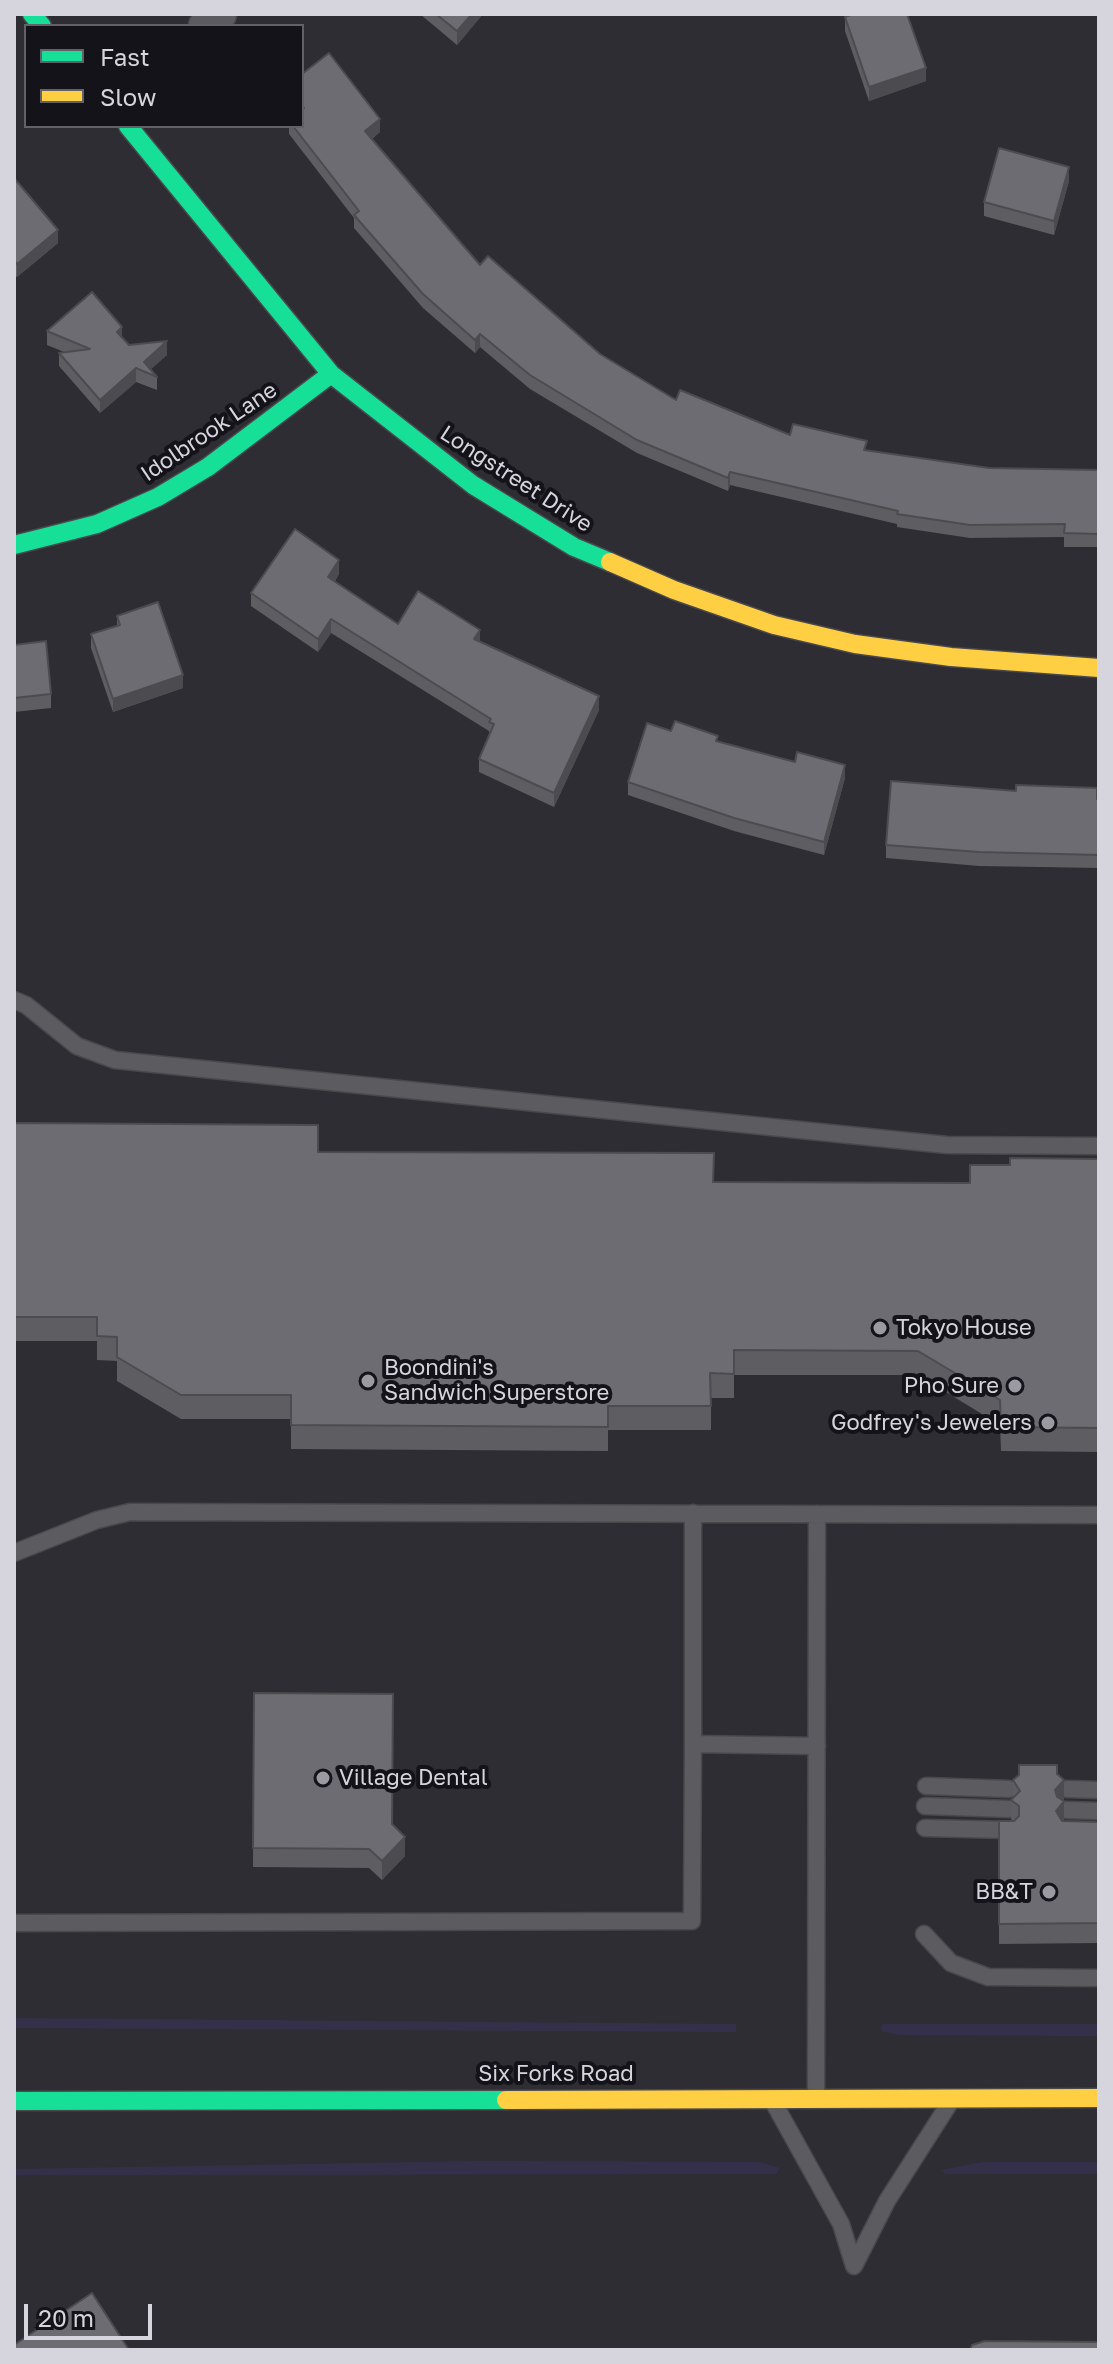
<!DOCTYPE html>
<html>
<head>
<meta charset="utf-8">
<style>
	body { margin:0 }
	#map { position:relative; width:1113px; height:2364px; overflow:hidden; background:#2e2d33; font-family:"Golos Text",sans-serif }
	canvas { display:block }
	.frame { position:absolute; inset:0; border:16px solid #d6d5dd; pointer-events:none }
	.legend { position:absolute; left:24px; top:24px; width:280px; height:104px; box-sizing:border-box; background:#141319; border:2px solid #626167; margin:0; padding:10px 14px; list-style:none; font-size:24px; color:#d6d5dd }
	.legend li { display:flex; align-items:center; gap:16px; height:40px }
	.legend b { width:40px; border:2px solid #626167 }
	.scale { position:absolute; left:24px; top:2304px; width:128px; height:36px; box-sizing:border-box; border:4px solid #d6d5dd; border-top:0; padding-left:10px; font-size:24px; line-height:28px; white-space:nowrap; color:#d6d5dd; -webkit-text-stroke:6px #141319; paint-order:stroke }
</style>
</head>
<body>
<div id="map">
<canvas width="1113" height="2364"></canvas>
<div class="frame"></div>
<ul class="legend">
<li><b style="height:10px;background:#16e098"></b>Fast</li>
<li><b style="height:10px;background:#ffcf43"></b>Slow</li>
</ul>
<div class="scale">20 m</div>
</div>
<script>
const c = document.querySelector('canvas').getContext('2d');
c.lineJoin = 'round';
function fillPath(path, color) {
  c.fillStyle = color;
  c.fill(path, 'evenodd');
}
function poly(rows) {
  const path = new Path2D();
  for (const r of rows) {
    path.moveTo(r[0], r[1]);
    for (let i = 2; i < r.length; i += 2) path.lineTo(r[i], r[i + 1]);
  }
  return path;
}
function trace(path, color, width, dash) {
  c.strokeStyle = color;
  c.lineWidth = width;
  c.lineCap = dash ? 'butt' : 'round';
  c.setLineDash(dash || []);
  c.stroke(path);
}
function write(font, color, halo, rows, align = 'center') {
  c.font = font + ' "Golos Text",sans-serif';
  c.lineWidth = 8;
  c.setLineDash([]);
  c.textBaseline = 'middle';
  c.strokeStyle = halo;
  c.fillStyle = color;
  for (const [text, x, y, turn = 0] of rows) {
    c.save();
    c.translate(x, y);
    c.rotate((+turn || 0) * Math.PI / 180);
    c.textAlign = isNaN(turn) ? turn : align;
    if (halo) c.strokeText(text, 0, 0);
    c.fillText(text, 0, 0);
    c.restore();
  }
}
const green = poly([
	[14,2018,736,2024,736,2032,14,2028],
	[882,2024,1099,2024,1099,2036,898,2035,881,2031],
	[481,2161,759,2162,780,2168,776,2174,14,2175,14,2169],
	[981,2162,1099,2162,1099,2174,945,2174,942,2170]
]);
const lane = poly([
	[14,1000,26,1005,77,1046,115,1060,947,1145,1099,1146],
	[14,1553,97,1520,130,1512,1099,1515],
	[693,1744,693,1513],
	[926,1786,1009,1789],
	[1067,1789,1099,1790],
	[925,1806,1009,1809],
	[1066,1810,1099,1811],
	[925,1828,1009,1830],
	[14,1923,692,1921,693,1744,817,1746],
	[924,1934,951,1963,988,1977,1099,1978],
	[816,2096,817,1514],
	[775,2105,841,2224,854,2266,887,2201,949,2104]
]);
const street = poly([
	[206,26,219,14]
]);
const fast = poly([
	[32,14,42,26],
	[128,126,331,374,473,485,574,547,610,562],
	[14,545,97,524,158,497,208,467,331,374],
	[14,2101,506,2100]
]);
const slow = poly([
	[610,562,674,590,774,625,855,644,951,657,1099,668],
	[506,2100,1099,2098]
]);
const wall = poly([
	[420,14,483,14,457,45],
	[845,17,926,81,869,101,845,31],
	[302,74,380,132,372,139,480,265,600,354,676,400,790,435,867,451,989,468,1099,470,1099,547,1064,547,1064,537,970,538,897,527,897,524,730,485,728,491,637,453,530,389,480,347,475,353,423,308,354,228,354,218,289,134,289,126,302,126],
	[14,178,58,243,17,277,14,274],
	[1069,181,1054,235,984,216,984,202],
	[47,331,122,338,129,345,167,355,150,369,157,377,157,390,136,382,100,413,59,366,59,353,64,352,47,345],
	[339,574,335,581,398,624,480,642,599,710,554,807,479,772,479,759,489,735,489,731,331,633,318,652,251,606,251,593],
	[117,616,183,688,113,712,91,648,91,634,117,626],
	[14,645,51,694,51,708,14,712],
	[671,731,718,741,845,778,824,855,734,831,628,795,628,782],
	[1099,799,1099,868,979,866,886,858,886,845],
	[14,1123,318,1152,714,1182,970,1183,1010,1165,1099,1159,1099,1452,1001,1451,1000,1425,918,1375,734,1375,734,1398,711,1398,711,1430,608,1430,608,1451,291,1449,291,1419,181,1419,117,1381,117,1361,97,1360,97,1341,14,1341],
	[254,1693,392,1824,405,1856,382,1880,369,1868,253,1867],
	[1057,1774,1064,1799,1063,1801,1063,1821,1099,1822,1099,1943,999,1944,999,1821,1013,1821,1011,1819,1011,1800,1013,1798,1013,1780]
]);
const shadedWall = poly([
	[472,14,483,14,457,45,457,31],
	[926,68,926,81,869,101,869,87],
	[380,119,380,132,365,144,365,131],
	[1069,167,1069,181,1054,235,1054,221],
	[58,230,58,243,17,277,17,264],
	[122,327,122,340,117,332],
	[480,334,480,347,475,353,475,340],
	[167,341,167,355,147,373,144,362],
	[136,368,136,382,100,413,100,400],
	[730,472,730,485,728,491,728,478],
	[339,560,339,574,328,590,328,577],
	[331,619,331,633,318,652,318,639],
	[480,630,480,643,474,639],
	[183,675,183,688,113,712,113,699],
	[599,696,599,710,554,807,554,793],
	[845,765,845,778,824,855,824,842],
	[1064,1780,1064,1799,1055,1809,1055,1790],
	[1064,1801,1064,1821,1056,1830,1056,1811],
	[405,1837,405,1856,382,1880,382,1861]
]);
const building = poly([
	[436,14,472,14,457,31,436,14],
	[854,14,907,14,926,68,869,87,845,17,854,14],
	[329,53,380,119,365,131,480,265,488,256,600,354,676,400,680,390,790,435,793,424,867,441,864,450,989,468,1099,470,1099,534,1064,533,1065,524,970,525,897,514,898,511,730,472,728,478,637,440,530,375,480,334,475,340,423,294,354,215,359,211,293,126,302,126,302,110,304,108,302,105,302,74,329,53],
	[999,148,1069,167,1054,221,984,202,999,148],
	[14,178,58,230,17,264,14,260,14,178],
	[92,292,122,327,117,332,129,345,167,341,144,362,157,377,136,368,100,400,59,353,90,349,47,331,92,292],
	[295,529,339,560,328,577,398,624,418,591,480,630,474,639,599,696,554,793,479,759,494,724,489,722,491,719,331,619,318,639,251,593,295,529],
	[158,602,183,675,113,699,91,634,120,625,117,616,158,602],
	[46,641,51,694,14,698,14,645,46,641],
	[675,721,718,736,716,741,795,762,797,752,845,765,824,842,734,818,628,782,647,723,671,731,675,721],
	[891,781,1016,791,1016,785,1097,788,1097,799,1099,799,1099,855,979,852,886,845,891,781],
	[14,1123,318,1125,318,1152,714,1153,713,1182,970,1183,970,1165,1010,1165,1010,1158,1099,1159,1099,1428,1001,1427,1000,1400,918,1351,734,1350,734,1374,710,1373,711,1406,608,1406,608,1427,291,1425,291,1395,181,1395,117,1357,117,1337,97,1336,97,1317,14,1317,14,1123],
	[254,1693,393,1694,392,1824,405,1837,382,1861,369,1849,253,1848,254,1693],
	[1019,1765,1057,1765,1057,1774,1064,1780,1055,1790,1057,1797,1064,1801,1056,1811,1062,1821,1099,1822,1099,1923,999,1924,999,1821,1014,1821,1019,1816,1019,1806,1011,1800,1020,1791,1013,1780,1019,1775,1019,1765],
	[92,2293,129,2350,14,2350,14,2345,92,2293],
	[985,2341,1099,2342,1099,2350,970,2350,972,2345,985,2341]
]);
const markers = [
	[880,1328,8,"#9b9aa2"],
	[368,1381,8,"#9b9aa2"],
	[1015,1386,8,"#9b9aa2"],
	[1048,1423,8,"#9b9aa2"],
	[323,1778,8,"#9b9aa2"],
	[1049,1892,8,"#9b9aa2"]
];
const streetNames = [
	["Idolbrook Lane",209,432,-34],
	["Longstreet Drive",516,479,33],
	["Six Forks Road",556,2074]
];
const poiNames = [
	["Tokyo House",896,1328],
	["Boondini's",384,1368],
	["Sandwich Superstore",384,1393],
	["Pho Sure",999,1386,"right"],
	["Godfrey's Jewelers",1032,1423,"right"],
	["Village Dental",339,1778],
	["BB&T",1033,1892,"right"]
];
fillPath(green, '#35304a');
trace(lane, '#49484d', 19);
trace(street, '#49484d', 37);
trace(fast, '#49484d', 21);
trace(slow, '#49484d', 21);
trace(lane, '#5c5c60', 16);
trace(street, '#5c5c60', 34);
trace(fast, '#16e098', 18);
trace(slow, '#ffcf43', 18);
fillPath(wall, '#5e5d62');
fillPath(shadedWall, '#4c4c50');
fillPath(building, '#6d6c72');
trace(building, '#4c4c50', 2);
for (const [x, y, r, color] of markers) {
  const dot = new Path2D();
  dot.arc(x, y, r, 0, 2 * Math.PI);
  c.fillStyle = color;
  c.fill(dot);
  trace(dot, '#141319', 3);
}
write('22px', '#d6d5dd', '#141319', streetNames);
write('22px', '#d6d5dd', '#141319', poiNames, 'left');
</script>
</body>
</html>
